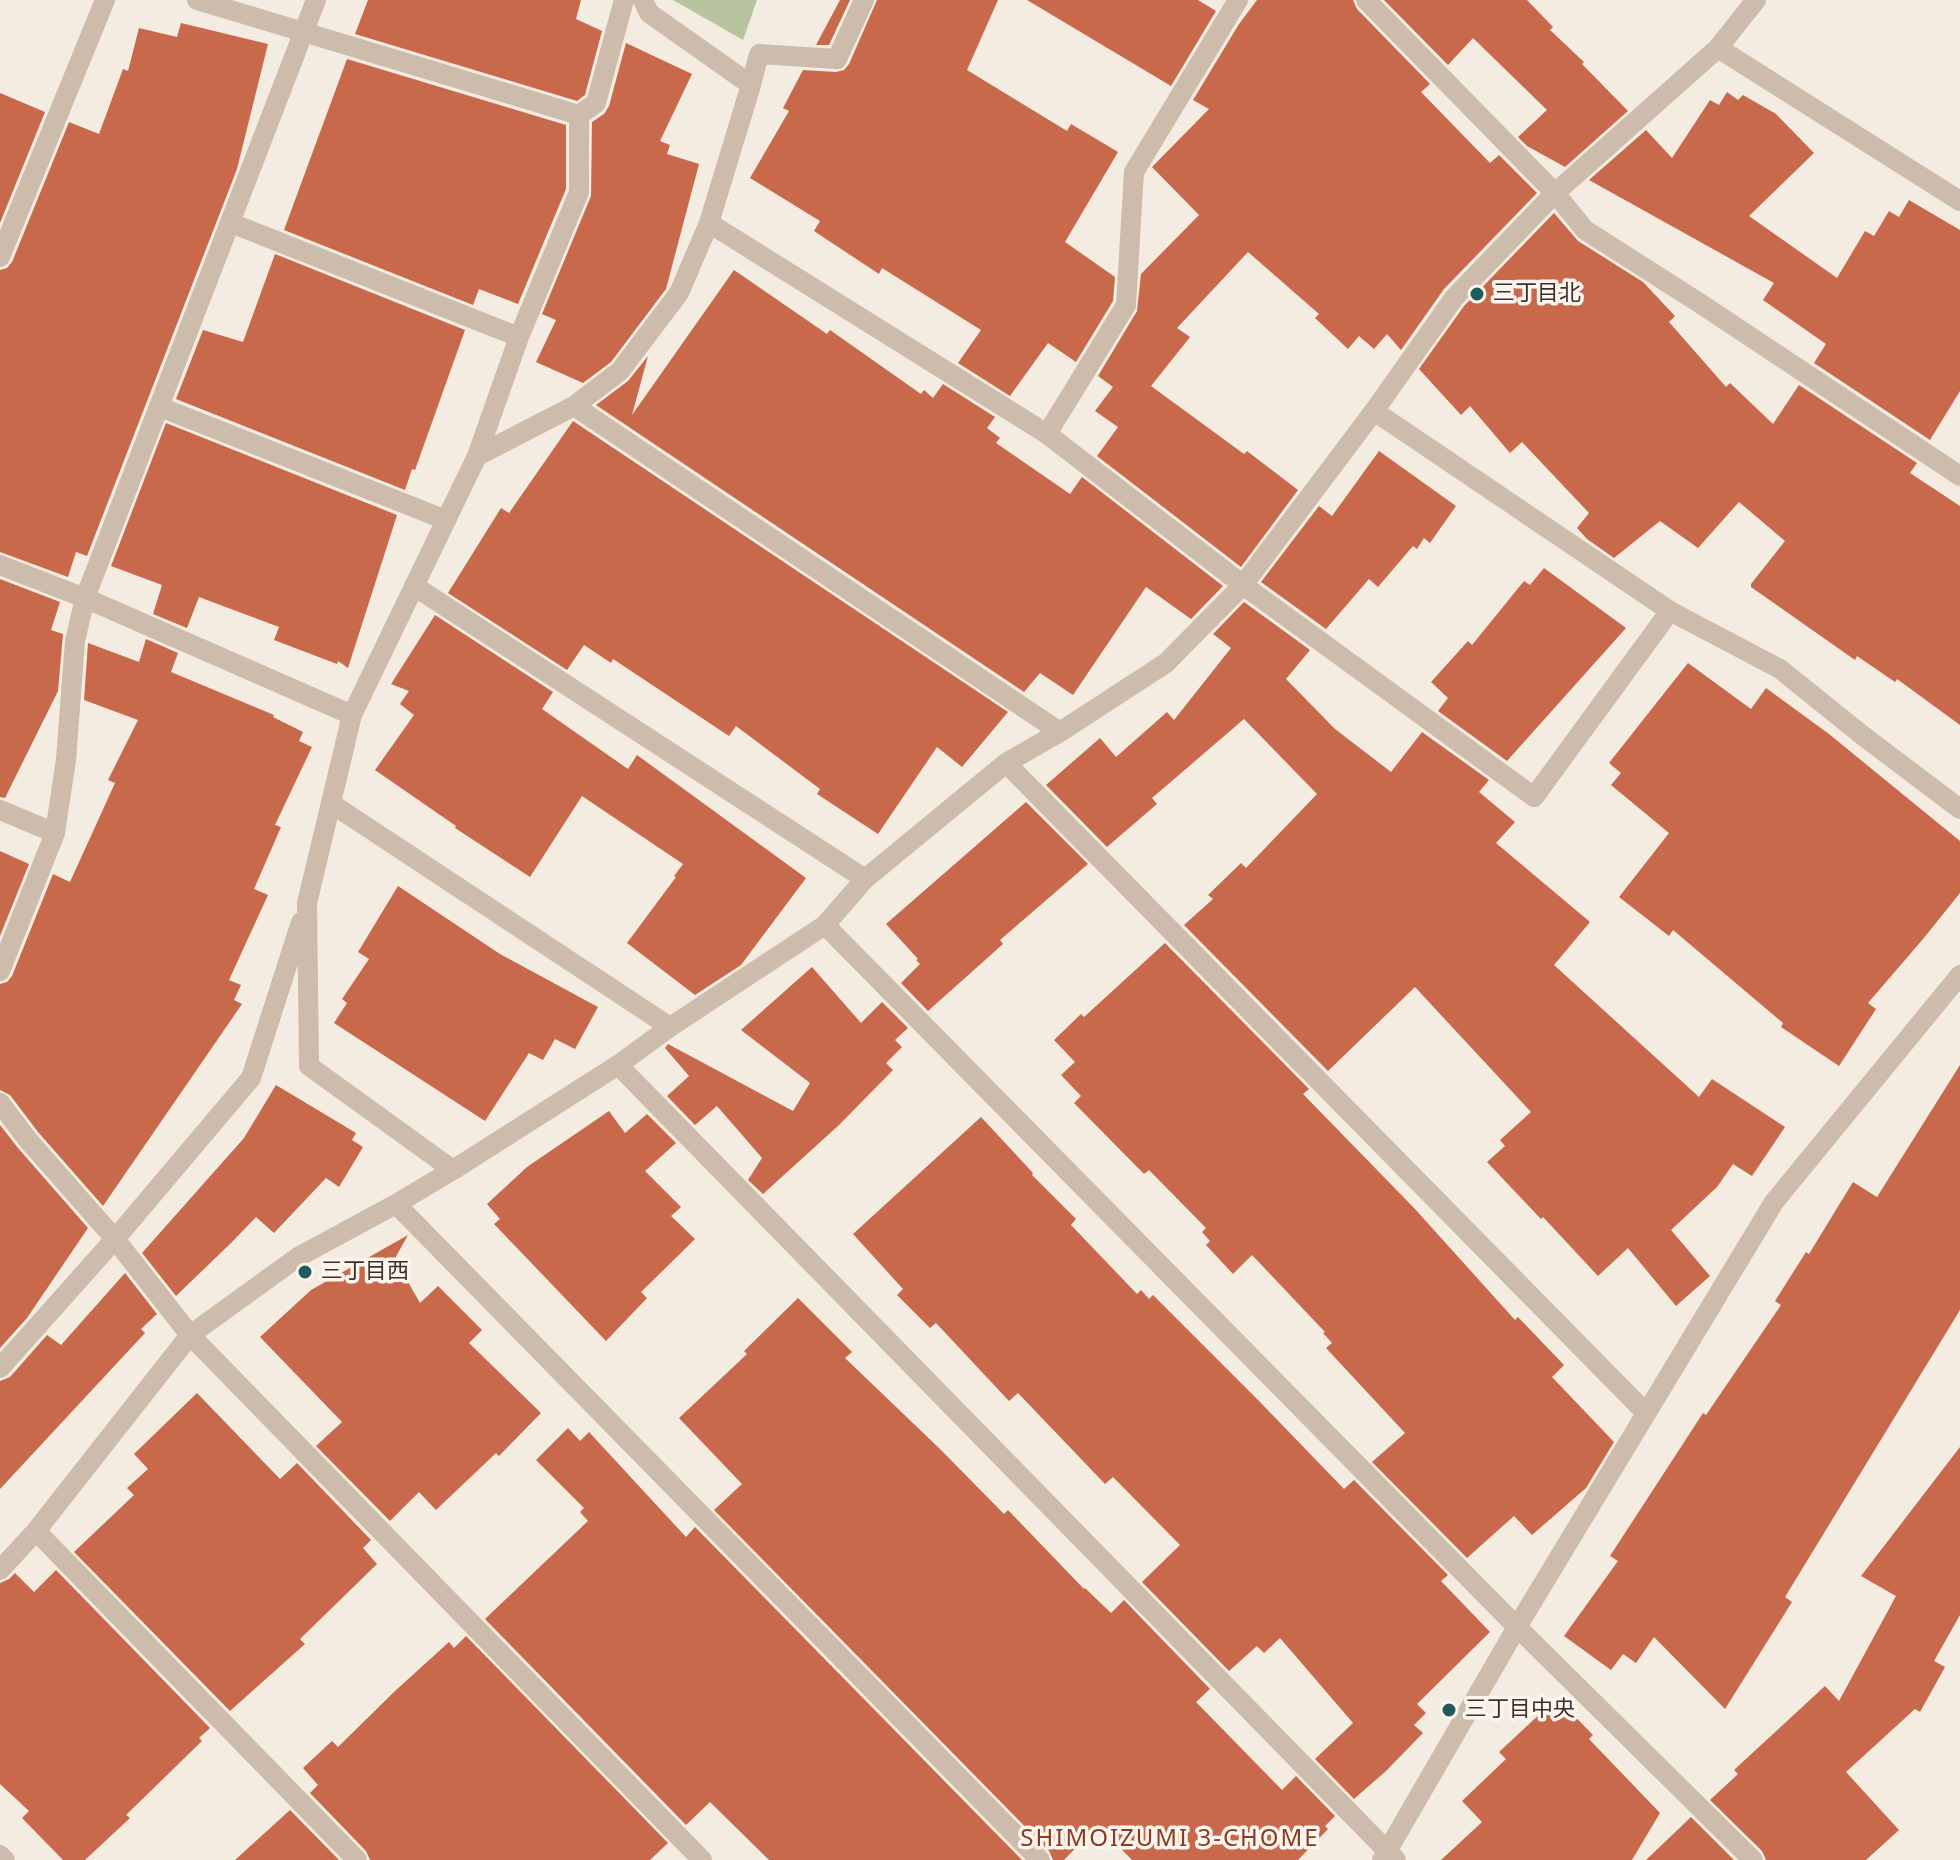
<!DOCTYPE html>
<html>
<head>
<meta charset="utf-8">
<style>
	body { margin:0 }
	canvas { display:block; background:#f4ebe1 }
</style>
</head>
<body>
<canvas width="1960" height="1860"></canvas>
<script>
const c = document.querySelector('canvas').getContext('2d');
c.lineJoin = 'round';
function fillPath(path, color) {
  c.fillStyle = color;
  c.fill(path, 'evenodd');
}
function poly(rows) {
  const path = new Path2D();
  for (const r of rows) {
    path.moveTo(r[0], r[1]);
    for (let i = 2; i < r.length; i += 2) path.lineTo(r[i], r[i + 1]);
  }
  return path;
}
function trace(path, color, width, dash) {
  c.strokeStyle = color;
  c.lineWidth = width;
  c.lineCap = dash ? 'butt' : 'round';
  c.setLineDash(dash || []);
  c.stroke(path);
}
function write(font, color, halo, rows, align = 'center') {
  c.font = font + ' "Noto Sans","Noto Sans JP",sans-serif';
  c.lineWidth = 7;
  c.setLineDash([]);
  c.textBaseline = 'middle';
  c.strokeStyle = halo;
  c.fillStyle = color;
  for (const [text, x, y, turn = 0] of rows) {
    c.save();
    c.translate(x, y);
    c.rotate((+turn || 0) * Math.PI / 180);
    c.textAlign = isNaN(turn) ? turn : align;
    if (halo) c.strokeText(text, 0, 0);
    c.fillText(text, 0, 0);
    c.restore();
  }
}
const green = poly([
	[673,0,757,0,743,40]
]);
const building = poly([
	[368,0,581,0,576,19,602,31,585,95,577,101,355,34],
	[840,0,850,0,829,45,816,45],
	[877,0,998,0,967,70,1067,131,1071,124,1118,152,1065,242,1115,277,1113,301,1076,362,1048,343,1010,396,958,363,981,330,882,268,879,274,814,231,820,221,750,178,789,111,783,108,803,70,836,72,844,70,849,64],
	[1027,0,1198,0,1216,11,1171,86],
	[1257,0,1353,0,1357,9,1430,84,1421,92,1490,163,1499,155,1537,193,1444,289,1401,350,1387,334,1374,349,1359,336,1348,349,1315,318,1319,314,1248,252,1177,328,1190,337,1151,386,1244,454,1247,451,1298,490,1241,567,1097,456,1118,427,1095,411,1113,387,1098,376,1137,311,1141,274,1199,215,1152,167,1209,109,1193,100,1239,24],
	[1384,0,1527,0,1553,27,1550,30,1584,62,1582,64,1628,111,1565,167,1527,146,1518,137,1547,110,1473,38,1448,65],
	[181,23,268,44,237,169,87,556,76,552,68,577,0,552,0,270,7,268,12,262,69,122,99,134,123,69,128,71,139,28,177,37],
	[626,43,692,74,660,141,670,145,667,154,699,164,666,289,611,362,583,383,536,362,556,320,542,314,591,196,592,122,604,114,609,106],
	[347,59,566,125,566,189,518,304,479,289,473,305,284,230],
	[1727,92,1738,100,1743,95,1776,114,1814,153,1749,216,1837,278,1865,231,1874,236,1889,211,1899,217,1909,200,1960,230,1960,391,1930,440,1814,363,1826,344,1763,300,1774,283,1589,180,1646,130,1672,158,1710,100,1719,105],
	[0,93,45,112,0,223],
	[1554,213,1578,241,1643,282,1675,316,1669,322,1726,387,1730,383,1773,424,1799,385,1917,463,1910,473,1960,506,1960,725,1897,679,1895,682,1857,656,1855,660,1751,587,1751,584,1785,541,1739,502,1698,548,1660,521,1614,558,1587,539,1577,528,1589,513,1522,442,1510,453,1470,406,1461,415,1419,369,1464,306],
	[275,254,465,330,415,470,412,469,405,490,176,399,203,330,243,342],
	[734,270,827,334,830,330,921,394,924,390,933,398,943,384,995,417,987,428,1000,438,996,443,1070,494,1082,477,1223,586,1191,619,1146,587,1073,695,1040,673,1024,692,596,405,628,381,648,356,632,415],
	[573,421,1008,712,962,767,937,747,878,834,817,794,820,789,736,726,729,736,613,659,611,663,584,645,567,670,448,593,501,508,509,513],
	[166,423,397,515,348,668,338,661,337,664,274,640,279,627,199,597,187,628,153,614,162,585,111,566],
	[1379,451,1456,506,1430,543,1424,538,1417,549,1413,546,1378,587,1369,579,1326,629,1261,582,1319,506,1332,516],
	[1544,568,1626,628,1507,761,1438,711,1448,698,1431,682,1468,641,1472,645,1524,581,1530,585],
	[0,579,60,602,51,630,63,634,58,691,5,798,0,797],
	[1244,602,1310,650,1286,679,1335,729,1391,772,1422,732,1489,780,1479,792,1515,822,1496,843,1590,922,1554,965,1699,1097,1712,1079,1785,1127,1752,1176,1733,1164,1717,1187,1671,1230,1710,1276,1676,1306,1628,1248,1598,1276,1543,1217,1541,1219,1487,1162,1505,1146,1500,1140,1531,1112,1415,987,1328,1071,1184,925,1213,899,1208,895,1241,863,1246,868,1317,794,1244,719,1152,798,1157,804,1107,847,1046,785,1100,738,1116,757,1167,712,1174,720,1231,648,1213,634],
	[435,615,553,692,542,709,628,769,637,755,806,878,741,965,695,995,627,943,676,877,674,876,683,864,582,796,530,877,455,828,456,826,375,770,414,715,400,704,409,691,391,684],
	[146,639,178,653,171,672,274,715,273,717,303,732,299,741,312,747,275,825,281,827,254,889,268,895,229,980,241,985,234,1000,242,1004,103,1206,38,1132,10,1095,0,1090,0,984,7,982,12,976,53,874,70,882,115,783,108,780,138,720,84,700,88,643,139,662],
	[1688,663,1751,709,1766,688,1829,734,1960,841,1960,893,1923,939,1868,1003,1876,1009,1839,1066,1781,1027,1783,1023,1673,930,1669,936,1619,897,1669,833,1611,785,1621,773,1609,763],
	[1026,802,1088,864,1000,940,1003,944,928,1011,901,983,920,964,916,960,918,959,886,924],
	[0,851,29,864,0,936],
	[398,886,500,954,598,1007,575,1049,555,1039,543,1060,529,1053,485,1121,334,1023,347,1003,342,999,369,959,358,952],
	[1165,943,1309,1089,1303,1094,1415,1209,1515,1320,1518,1317,1564,1365,1552,1377,1614,1442,1586,1488,1532,1535,1514,1516,1467,1558,1372,1462,1405,1433,1326,1348,1332,1343,1323,1333,1325,1332,1252,1255,1233,1274,1206,1245,1210,1241,1202,1232,1206,1228,1149,1170,1144,1174,1074,1103,1081,1096,1061,1075,1075,1062,1054,1040,1081,1014,1084,1017],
	[812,967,861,1023,882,1002,908,1028,895,1040,902,1047,886,1063,893,1070,839,1125,763,1194,748,1180,762,1158,717,1106,695,1125,667,1096,689,1076,665,1048,668,1044,793,1111,810,1083,741,1030],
	[1960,1065,1960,1310,1785,1597,1792,1602,1725,1709,1654,1637,1636,1663,1623,1654,1611,1670,1564,1636,1618,1561,1610,1556,1703,1413,1706,1415,1781,1305,1775,1301,1806,1252,1809,1254,1853,1182,1877,1197],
	[276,1085,356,1133,352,1140,363,1147,339,1187,326,1178,274,1233,256,1217,232,1242,176,1296,142,1253,244,1138],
	[609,1111,625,1133,647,1114,676,1143,645,1171,681,1207,671,1216,695,1239,641,1292,647,1298,606,1341,494,1224,500,1219,487,1204,527,1167],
	[981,1117,1033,1173,1032,1175,1076,1219,1071,1225,1137,1294,1141,1290,1149,1299,1153,1295,1259,1401,1344,1489,1354,1480,1448,1575,1441,1581,1490,1632,1417,1704,1426,1713,1414,1725,1423,1733,1386,1771,1354,1799,1315,1759,1353,1723,1280,1638,1264,1653,1257,1646,1229,1671,1142,1582,1180,1545,1113,1477,1105,1484,1018,1393,1009,1401,936,1323,930,1328,897,1295,903,1289,853,1234],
	[0,1125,18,1148,88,1228,27,1318,0,1348],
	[408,1235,394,1260,395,1259,420,1303,438,1286,482,1330,469,1343,541,1413,499,1456,496,1453,436,1510,419,1492,390,1521,316,1446,342,1422,260,1337,311,1290],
	[125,1273,157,1314,141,1329,145,1333,0,1489,0,1381,10,1377,47,1335,61,1345],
	[798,1298,852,1352,845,1358,940,1449,1004,1514,1008,1510,1084,1589,1085,1588,1111,1613,1124,1600,1210,1689,1196,1702,1282,1790,1296,1776,1335,1816,1325,1826,1328,1829,1298,1860,1132,1860,1098,1825,1064,1860,1053,1860,1049,1851,714,1510,742,1484,679,1418,747,1354,744,1351],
	[197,1393,280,1479,297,1463,371,1540,363,1548,377,1564,300,1639,305,1644,230,1711,74,1552,134,1495,127,1488,148,1469,134,1454],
	[568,1428,580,1441,589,1432,686,1537,695,1527,1022,1860,769,1860,710,1802,686,1825,485,1619,588,1521,580,1512,584,1508,536,1460],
	[1960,1447,1960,1615,1934,1661,1945,1667,1920,1712,1915,1709,1846,1772,1899,1830,1866,1860,1766,1860,1762,1851,1710,1800,1738,1774,1734,1770,1825,1686,1839,1701,1896,1596,1861,1576],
	[56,1570,210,1728,199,1738,202,1741,126,1815,130,1818,85,1860,63,1860,22,1818,29,1811,0,1784,0,1583,9,1579,15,1573,34,1592],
	[466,1636,668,1843,650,1860,370,1860,366,1851,310,1793,318,1785,303,1768,332,1741,338,1747,395,1691,449,1642,454,1648],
	[1557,1698,1593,1735,1589,1739,1660,1813,1632,1860,1441,1860,1482,1822,1462,1801,1506,1759,1499,1752],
	[290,1810,339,1860,235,1860],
	[1691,1817,1734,1860,1646,1860]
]);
const street = poly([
	[197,0,579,115,579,192,519,337,477,456,352,715,307,903,309,1066,453,1170],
	[643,0,649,13,751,85,709,223],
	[1366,0,1555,193,1585,230,1701,304,1960,476],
	[1718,48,1960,201],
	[751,85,759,54,837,59,864,0],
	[579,115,596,103,624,0],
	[231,223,519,337],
	[0,257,105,0],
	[574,406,1060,732],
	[160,407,446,520],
	[1374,411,1670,611,1780,669,1862,735,1960,809],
	[1047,434,1126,305,1134,172,1238,0],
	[477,456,574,406,620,371,679,293,709,223,1047,434,1243,585,1534,797,1670,611],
	[0,565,85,598,352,715],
	[414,586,865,879],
	[1006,763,1646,1413],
	[332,804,670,1027],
	[0,810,55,833],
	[825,925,1517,1627,1753,1860],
	[0,971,55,833,66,760,75,641,85,598,316,0],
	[618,1065,1396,1860],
	[0,1103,28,1140,115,1239,190,1335,702,1860],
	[396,1204,1040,1860],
	[0,1368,115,1239,251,1078,301,922],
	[36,1531,357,1860],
	[0,1570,36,1531,190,1335,298,1257,396,1204,453,1170,618,1065,670,1027,825,925,865,879,1006,763,1060,732,1166,663,1243,585,1374,411,1454,298,1555,193,1718,48,1756,0],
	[0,1855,5,1860],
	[1382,1860,1517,1627,1774,1202,1960,975]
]);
const markers = [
	[1477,294,8,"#1f5a5e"],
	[305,1272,8,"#1f5a5e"],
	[1449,1710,8,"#1f5a5e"]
];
const poiNames = [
	["三丁目北",1493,294],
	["三丁目西",321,1272],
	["三丁目中央",1465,1710]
];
const neighbourhoodNames = [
	["SHIMOIZUMI 3-CHOME",1170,1839]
];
fillPath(green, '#b8c4a0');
fillPath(building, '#c8694b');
trace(street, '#cdbbac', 20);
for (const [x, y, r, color] of markers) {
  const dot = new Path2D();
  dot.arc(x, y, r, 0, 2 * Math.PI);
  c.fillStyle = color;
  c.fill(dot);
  trace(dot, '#fbf5ee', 3);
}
write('22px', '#3b302b', '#fbf5ee', poiNames, 'left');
c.letterSpacing = '2px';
write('24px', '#8c3b22', '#fbf5ee', neighbourhoodNames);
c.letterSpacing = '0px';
</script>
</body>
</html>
